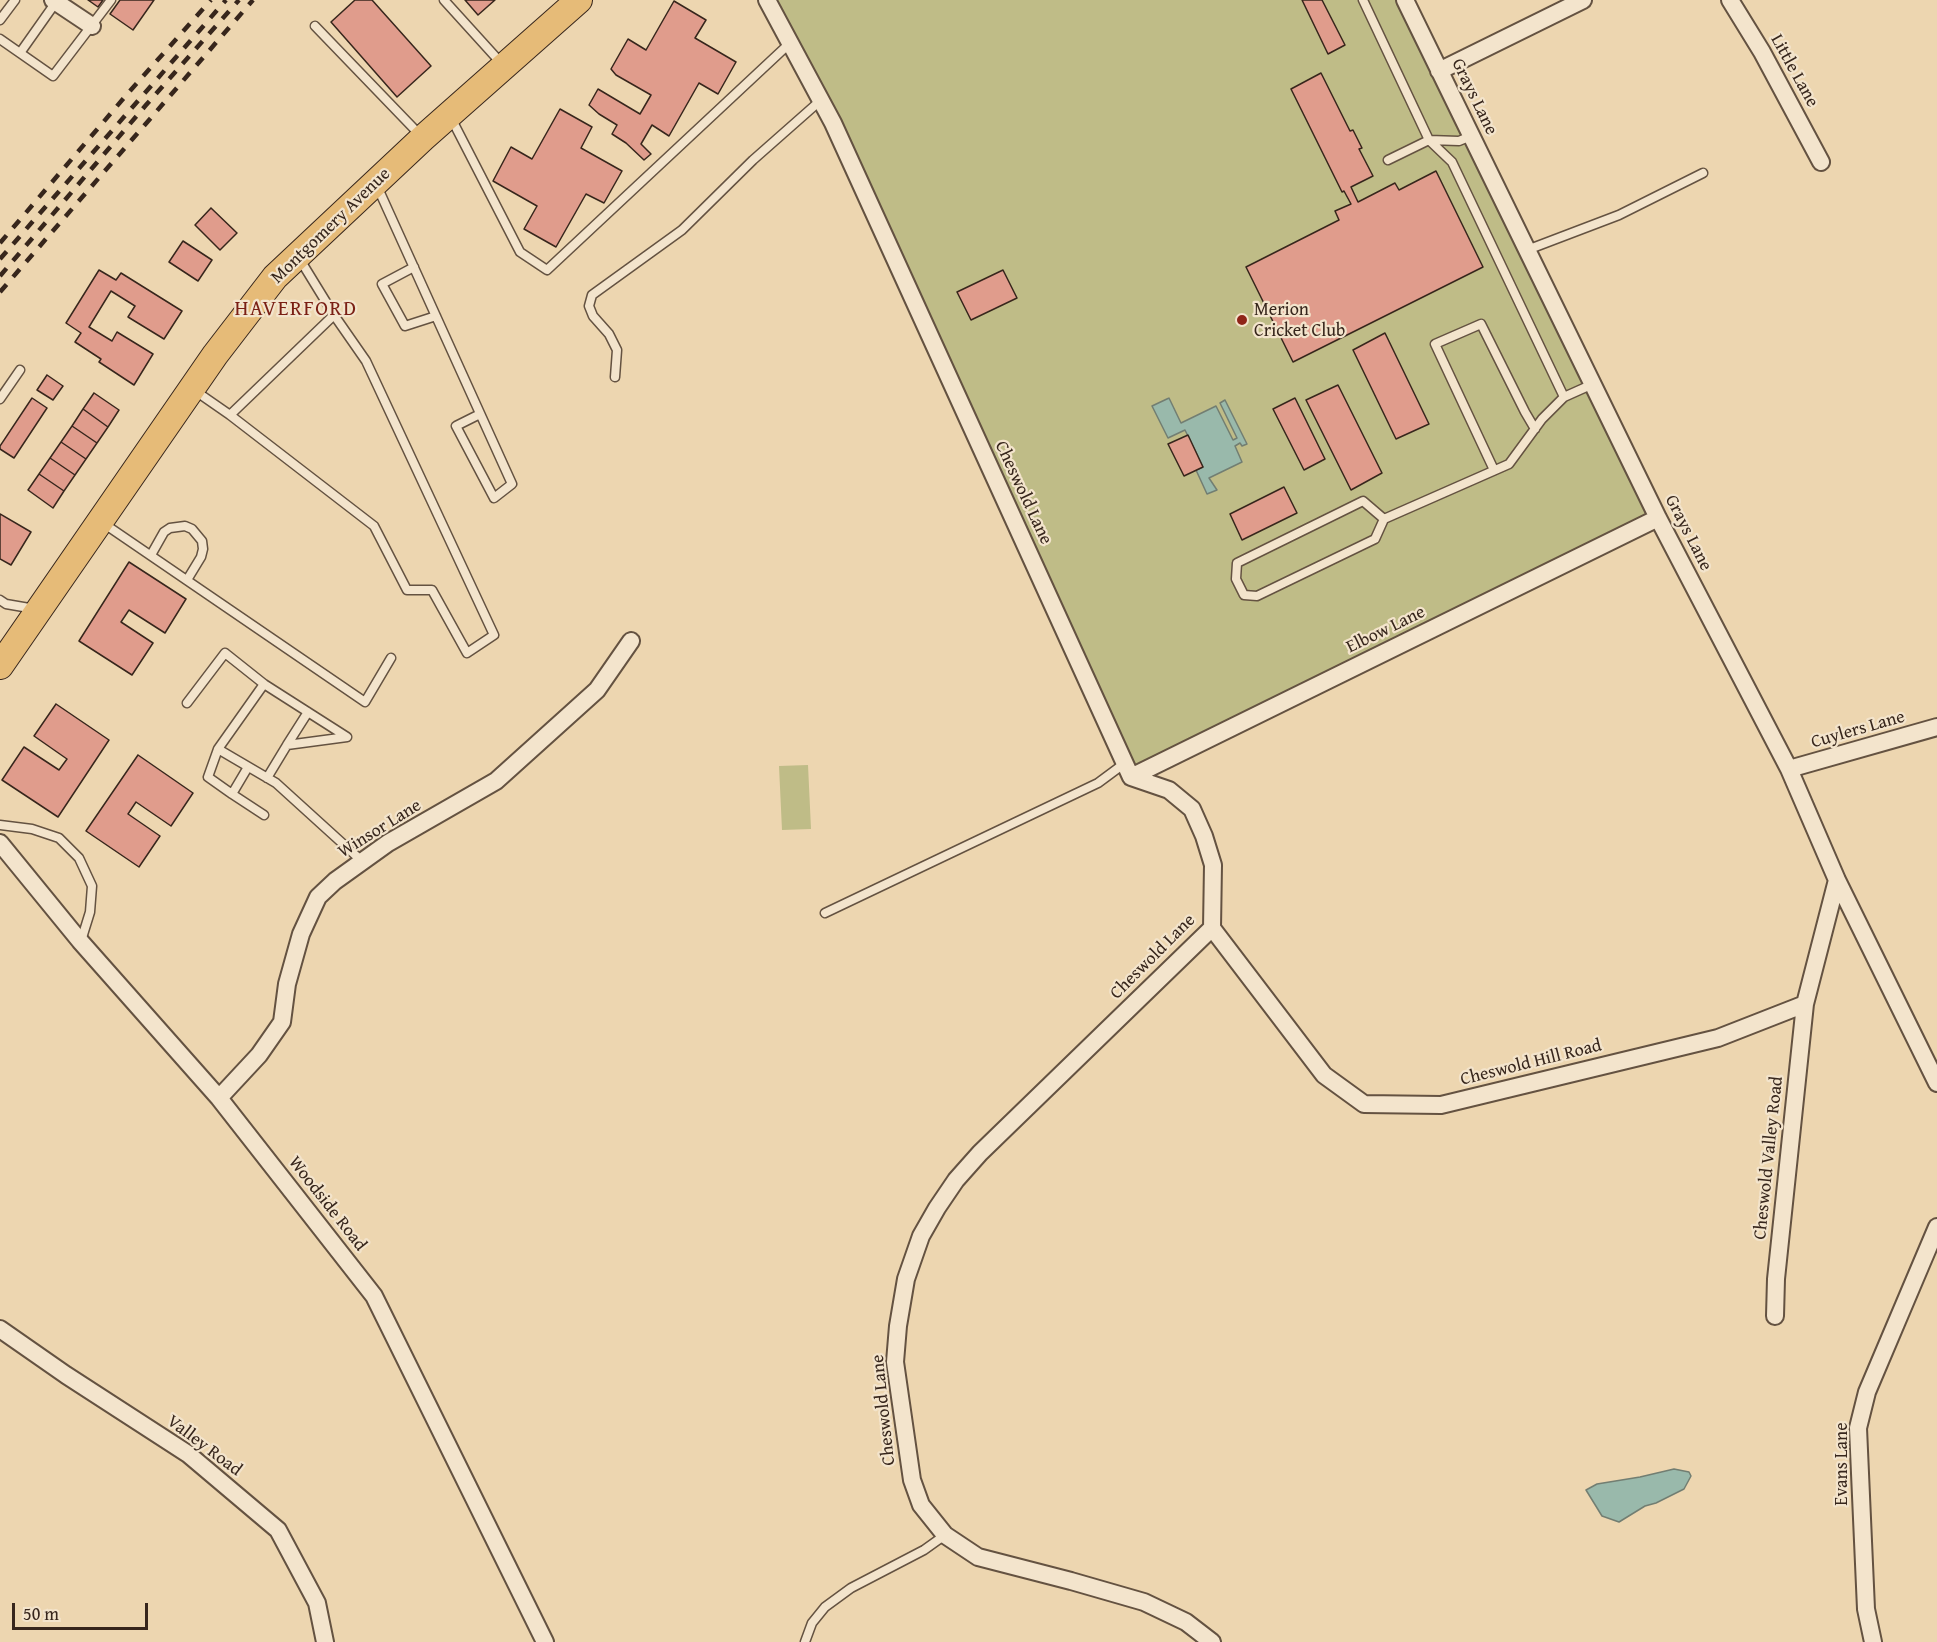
<!DOCTYPE html>
<html>
<head>
<meta charset="utf-8">
<style>
	body { margin:0 }
	#map { position:relative; width:1937px; height:1642px; overflow:hidden; background:#edd6b0; font-family:"Gentium Book Plus",serif }
	canvas { display:block }
	.scale { position:absolute; left:12px; top:1603px; width:136px; height:27px; box-sizing:border-box; border:3px solid #37261c; border-top:0; padding-left:8px; font-size:18px; line-height:21px; white-space:nowrap; color:#37261c; -webkit-text-stroke:4px #f3e4cc; paint-order:stroke }
</style>
</head>
<body>
<div id="map">
<canvas width="1937" height="1642"></canvas>
<div class="scale">50 m</div>
</div>
<script>
const c = document.querySelector('canvas').getContext('2d');
c.lineJoin = 'round';
function fillPath(path, color) {
  c.fillStyle = color;
  c.fill(path, 'evenodd');
}
function poly(rows) {
  const path = new Path2D();
  for (const r of rows) {
    path.moveTo(r[0], r[1]);
    for (let i = 2; i < r.length; i += 2) path.lineTo(r[i], r[i + 1]);
  }
  return path;
}
function trace(path, color, width, dash) {
  c.strokeStyle = color;
  c.lineWidth = width;
  c.lineCap = dash ? 'butt' : 'round';
  c.setLineDash(dash || []);
  c.stroke(path);
}
function write(font, color, halo, rows, align = 'center') {
  c.font = font + ' "Gentium Book Plus",serif';
  c.lineWidth = 4.5;
  c.setLineDash([]);
  c.textBaseline = 'middle';
  c.strokeStyle = halo;
  c.fillStyle = color;
  for (const [text, x, y, turn = 0] of rows) {
    c.save();
    c.translate(x, y);
    c.rotate((+turn || 0) * Math.PI / 180);
    c.textAlign = isNaN(turn) ? turn : align;
    if (halo) c.strokeText(text, 0, 0);
    c.fillText(text, 0, 0);
    c.restore();
  }
}
const green = poly([
	[767,0,1402,0,1658,518,1131,777],
	[808,765,811,829,782,830,779,766]
]);
const water = poly([
	[1169,398,1181,423,1216,406,1233,440,1237,438,1220,403,1225,400,1247,444,1242,446,1240,443,1235,446,1242,462,1209,478,1217,490,1207,494,1196,470,1203,467,1185,430,1168,438,1152,406,1169,398],
	[1674,1469,1689,1472,1691,1476,1684,1489,1656,1503,1645,1506,1619,1522,1602,1516,1586,1490,1597,1484,1640,1477,1674,1469]
]);
const building = poly([
	[88,0,103,0,98,7,88,0],
	[120,0,154,0,133,30,110,14,120,0],
	[355,0,372,0,431,66,397,97,331,22,355,0],
	[465,0,495,0,478,15,465,0],
	[1302,0,1322,0,1345,45,1328,54,1302,0],
	[674,1,706,20,695,38,736,62,718,94,699,83,669,136,652,125,641,144,651,154,644,160,626,143,612,134,617,125,599,114,589,105,598,89,640,114,651,95,616,75,611,69,628,39,646,50,674,1],
	[1321,73,1350,131,1353,130,1362,148,1359,149,1373,176,1351,187,1358,202,1395,183,1399,190,1436,171,1483,267,1293,362,1246,267,1339,220,1335,211,1351,204,1344,191,1342,192,1291,89,1321,73],
	[560,109,592,127,581,148,622,171,604,203,586,194,556,247,524,229,537,206,493,181,511,147,532,159,560,109],
	[211,208,237,233,220,250,195,225,211,208],
	[183,241,212,260,198,281,169,262,183,241],
	[99,270,116,280,121,273,182,311,164,339,128,317,135,306,111,291,89,327,112,341,117,332,153,354,134,385,99,362,101,359,75,342,81,333,66,323,99,270],
	[1003,270,1017,298,971,320,957,292,1003,270],
	[1385,333,1429,424,1396,439,1353,350,1385,333],
	[47,375,63,386,53,400,37,390,47,375],
	[1338,385,1382,473,1351,490,1306,400,1338,385],
	[94,393,119,410,108,427,83,409,94,393],
	[32,398,47,408,14,458,0,449,0,446,32,398],
	[1295,398,1325,459,1304,470,1273,409,1295,398],
	[83,409,108,427,97,443,72,426,83,409],
	[72,426,97,443,86,459,61,442,72,426],
	[1188,435,1203,467,1184,476,1168,444,1188,435],
	[61,442,86,459,75,475,50,458,61,442],
	[50,458,75,475,64,491,39,474,50,458],
	[39,474,64,491,53,508,28,490,39,474],
	[1284,487,1297,513,1242,540,1230,514,1284,487],
	[0,514,31,532,11,565,0,559,0,514],
	[129,562,186,599,165,633,129,610,121,622,153,643,132,675,79,641,129,562],
	[56,704,109,740,58,817,2,780,24,747,59,770,67,759,34,736,56,704],
	[138,755,193,793,171,826,136,802,128,814,160,836,139,867,86,831,138,755]
]);
const lane = poly([
	[444,0,502,64],
	[1363,0,1429,140,1388,160],
	[0,20,15,0],
	[315,26,421,136],
	[0,39,53,76,111,0],
	[20,53,56,2],
	[450,116,520,252,547,270,790,43],
	[1429,140,1452,162,1564,397],
	[1429,140,1459,141,1471,136],
	[377,186,512,484,494,498,456,426,480,414],
	[1527,250,1619,215,1703,173],
	[414,267,382,284,405,326,436,316],
	[615,377,617,350,609,334,593,316,589,306,592,295,682,230,753,160,821,100],
	[194,390,230,415,334,315,299,258],
	[0,399,20,370],
	[230,415,374,526,407,590,432,590,467,653,494,635,366,361,334,315],
	[1494,470,1435,344,1481,324,1525,412,1535,429],
	[1384,519,1363,501,1237,563,1236,579,1244,595,1257,596,1375,539,1384,519,1509,464,1542,419,1564,397,1593,384],
	[103,523,365,702,391,658],
	[151,555,164,532,170,528,185,526,192,529,202,541,203,549,201,557,187,580],
	[0,600,6,604,35,609],
	[264,684,347,737,287,745,267,778],
	[187,703,225,653,264,684,218,749,276,783,363,862],
	[287,745,308,712],
	[218,749,208,777,232,794],
	[248,767,232,794,264,815],
	[0,825,32,829,59,838,79,858,92,886,90,912,81,941],
	[825,913,1098,783,1125,763],
	[805,1642,812,1623,825,1607,851,1588,924,1550,945,1535]
]);
const street = poly([
	[53,0,92,26],
	[767,0,833,123,1131,777,1169,790,1192,809,1204,836,1213,865,1212,928,980,1153,956,1180,937,1208,921,1236,906,1279,898,1326,895,1362,912,1480,921,1505,945,1535,978,1557,1071,1581,1144,1602,1186,1622,1212,1642],
	[1405,0,1658,518,1789,769,1837,880,1937,1083],
	[1730,0,1762,52,1821,162],
	[1439,71,1583,0],
	[1789,769,1937,727],
	[1131,777,1658,518],
	[0,843,80,941,219,1098,374,1296,545,1642],
	[1212,928,1324,1075,1364,1104,1441,1105,1718,1038,1805,1004,1837,880],
	[219,1098,259,1055,282,1022,287,984,301,934,318,897,335,881,388,843,496,781,597,690,631,641],
	[1775,1316,1776,1279,1805,1004],
	[0,1329,66,1375,188,1454,278,1530,317,1603,325,1642],
	[1873,1642,1866,1609,1858,1428,1867,1392,1937,1227]
]);
const primary = poly([
	[0,666,215,355,275,277,423,138,579,0]
]);
const rail = poly([
	[0,243,129,92,211,0],
	[0,259,226,0],
	[0,276,146,105,239,0],
	[0,292,253,0]
]);
const markers = [
	[1242,320,6,"#8f2418"]
];
const streetNames = [
	["Little Lane",1794,71,61],
	["Grays Lane",1474,97,64],
	["Montgomery Avenue",331,226,-44],
	["Cheswold Lane",1023,493,65],
	["Grays Lane",1688,533,63],
	["Elbow Lane",1386,630,-26],
	["Cuylers Lane",1858,730,-16],
	["Winsor Lane",380,829,-32],
	["Cheswold Lane",1153,957,-45],
	["Cheswold Hill Road",1531,1063,-14],
	["Cheswold Valley Road",1769,1158,-84],
	["Woodside Road",327,1204,52],
	["Cheswold Lane",884,1410,-96],
	["Valley Road",204,1446,37],
	["Evans Lane",1842,1464,-90]
];
const poiNames = [
	["Merion",1254,310],
	["Cricket Club",1254,331]
];
const quarterNames = [
	["HAVERFORD",296,310]
];
fillPath(green, '#bfbc87');
fillPath(water, '#99b9ab');
trace(water, '#727e72', 1.5);
fillPath(building, '#e09c8c');
trace(building, '#37261c', 1.5);
trace(lane, '#645241', 11);
trace(street, '#645241', 20);
trace(primary, '#37261c', 28);
trace(lane, '#f3e4cc', 8);
trace(street, '#f3e4cc', 16);
trace(primary, '#e6bb78', 26);
trace(rail, '#37261c', 4.5, [10, 10]);
for (const [x, y, r, color] of markers) {
  const dot = new Path2D();
  dot.arc(x, y, r, 0, 2 * Math.PI);
  c.fillStyle = color;
  c.fill(dot);
  trace(dot, '#f3e4cc', 2);
}
write('18px', '#37261c', '#f3e4cc', streetNames);
write('18px', '#37261c', '#f3e4cc', poiNames, 'left');
c.letterSpacing = '1.5px';
write('21px', '#7a1f14', '#f3e4cc', quarterNames);
c.letterSpacing = '0px';
</script>
</body>
</html>
